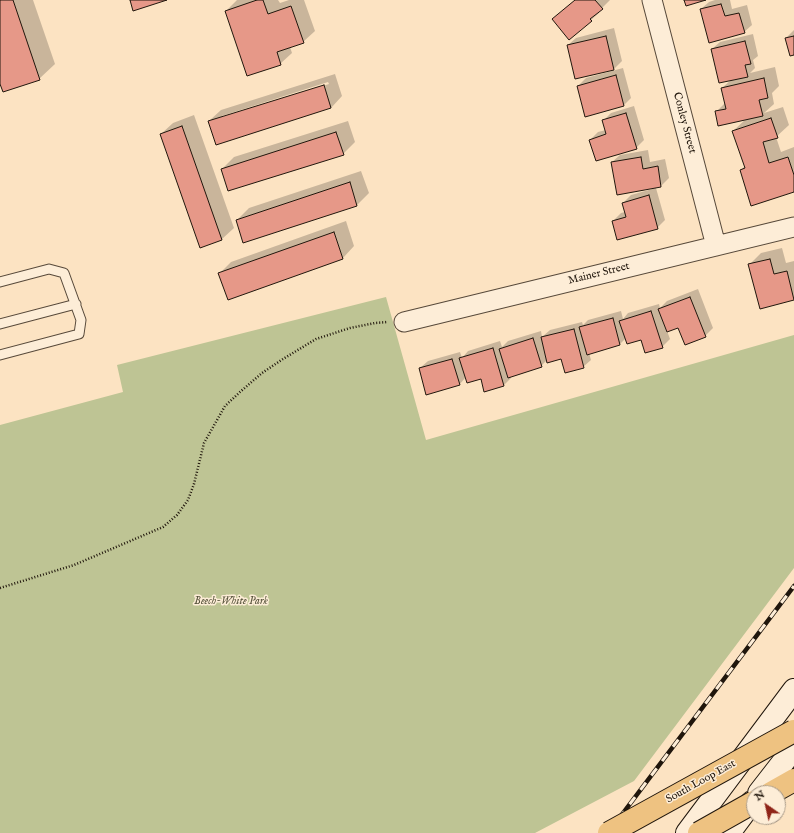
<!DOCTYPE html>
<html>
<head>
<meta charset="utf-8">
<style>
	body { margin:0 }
	#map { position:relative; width:794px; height:833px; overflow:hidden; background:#fce3c2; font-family:"IM FELL English",serif }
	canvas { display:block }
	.north { position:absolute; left:746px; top:785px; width:40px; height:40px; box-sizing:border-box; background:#fdedd7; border:1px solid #a59786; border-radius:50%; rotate:326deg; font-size:11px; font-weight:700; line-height:16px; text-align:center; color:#20160c }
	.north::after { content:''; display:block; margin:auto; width:14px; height:18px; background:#8f2418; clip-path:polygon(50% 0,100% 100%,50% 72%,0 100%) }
</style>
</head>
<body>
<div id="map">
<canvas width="794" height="833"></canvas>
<div class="north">N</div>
</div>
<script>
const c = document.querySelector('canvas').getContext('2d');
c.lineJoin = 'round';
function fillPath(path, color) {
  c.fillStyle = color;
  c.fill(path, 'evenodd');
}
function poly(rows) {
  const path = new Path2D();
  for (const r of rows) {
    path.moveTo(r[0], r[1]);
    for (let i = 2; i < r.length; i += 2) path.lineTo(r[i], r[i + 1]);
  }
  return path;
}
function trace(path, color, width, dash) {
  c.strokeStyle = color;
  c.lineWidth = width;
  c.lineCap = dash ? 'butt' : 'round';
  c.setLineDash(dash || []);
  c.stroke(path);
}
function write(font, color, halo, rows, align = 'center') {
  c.font = font + ' "IM FELL English",serif';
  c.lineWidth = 3;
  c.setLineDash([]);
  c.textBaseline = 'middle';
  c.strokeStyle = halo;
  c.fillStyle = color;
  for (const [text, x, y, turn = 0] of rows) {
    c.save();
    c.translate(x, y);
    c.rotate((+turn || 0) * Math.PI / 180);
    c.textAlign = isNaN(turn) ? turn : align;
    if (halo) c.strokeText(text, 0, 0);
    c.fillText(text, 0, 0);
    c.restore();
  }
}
const green = poly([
	[386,297,426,440,794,335,794,568,634,781,535,833,0,833,0,425,123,392,117,365]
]);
const shadow = poly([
	[0,0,33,0,55,64,39,79,0,81],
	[237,0,278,0,280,3,289,0,304,0,315,31,303,42,290,47,292,53,280,64,226,11],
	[575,0,610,0,598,12,599,13,591,20,553,19],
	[715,0,730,0,732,9,747,5,752,25,744,32,701,9,709,2],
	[614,28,622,61,614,69,576,78,568,45,576,38],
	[794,30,794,54,786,38],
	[753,34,758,56,753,60,755,68,750,73,775,67,779,86,772,93,774,104,764,113,783,107,789,125,776,137,781,152,794,147,794,190,741,170,745,166,733,131,746,119,716,112,726,102,722,88,731,80,712,49,720,42],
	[623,68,631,98,624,105,578,86,586,78],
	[335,74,342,96,331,108,209,121,221,110],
	[328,82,329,84,222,118,222,116],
	[634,106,644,140,636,148,590,140,598,132,606,130,603,121,611,113],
	[194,115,234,228,222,239,201,247,161,134,173,123],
	[348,121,355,142,343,154,222,169,234,157],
	[648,150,650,162,665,159,669,178,661,186,612,162,620,155],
	[361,171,369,193,357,205,244,242,237,220,249,208],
	[656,188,665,220,657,228,613,221,621,213,625,212,623,203,631,195],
	[346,221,354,246,343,258,228,298,219,274,231,262],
	[782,248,786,263,794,261,794,299,760,308,749,265,761,253],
	[698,289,713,328,705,336,679,326,667,331,670,339,662,347,642,339,626,338,620,344,589,353,591,360,583,367,562,358,547,360,541,366,511,376,511,378,504,385,481,378,466,377,459,385,420,368,428,361,460,352,462,358,468,351,500,341,502,347,508,341,541,331,542,337,550,330,582,322,583,325,588,320,621,311,623,319,628,313,659,304,660,308,667,301]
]);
const building = poly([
	[0,0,13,0,40,80,3,92,0,84,0,0],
	[130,0,167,0,133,11,130,0],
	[257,0,263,0,268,14,291,6,304,43,277,52,281,65,247,76,225,11,257,0],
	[575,0,595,0,603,9,590,19,592,21,569,40,552,19,575,0],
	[684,0,706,0,686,6,684,0],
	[721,4,725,16,739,13,745,33,709,43,700,9,721,4],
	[606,36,614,70,575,79,567,45,606,36],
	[794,36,794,55,790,56,785,38,794,36],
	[745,41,751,64,745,65,748,77,719,83,711,49,745,41],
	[616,75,624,106,585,117,577,86,616,75],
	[764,78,768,98,759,100,763,116,718,126,715,111,726,109,721,88,764,78],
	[324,85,331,108,216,145,208,121,324,85],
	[626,113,637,149,596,161,589,140,606,134,602,120,626,113],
	[771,118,778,138,763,142,769,163,788,157,794,175,794,192,751,206,740,170,745,168,732,131,771,118],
	[182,126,222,240,200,248,160,134,182,126],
	[336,132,344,155,228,191,221,169,336,132],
	[641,157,643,169,658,166,661,187,617,195,611,162,641,157],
	[350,182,357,206,243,243,236,220,350,182],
	[649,195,658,229,617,240,612,221,626,217,622,203,649,195],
	[334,232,343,259,228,300,218,273,334,232],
	[770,259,774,274,787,271,794,300,760,309,748,264,770,259],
	[690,297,706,337,685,345,678,328,667,332,658,309,690,297],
	[651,311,663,348,645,353,641,340,627,344,619,321,651,311],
	[613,318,620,345,587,355,579,327,613,318],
	[574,329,584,368,565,373,561,359,547,363,541,337,574,329],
	[533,338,542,367,508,378,499,349,533,338],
	[493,348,504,386,484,392,481,379,467,383,459,358,493,348],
	[452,359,460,385,426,395,419,368,452,359]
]);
const path = poly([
	[0,588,74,565,163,527,177,515,188,500,194,484,204,443,225,406,240,392,262,373,283,359,316,339,350,328,375,323,387,322]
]);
const lane = poly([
	[0,282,49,269,64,273,81,320,79,334,0,355],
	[0,324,76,304]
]);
const street = poly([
	[652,0,716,246],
	[404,322,794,227]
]);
const secondary = poly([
	[759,793,794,748],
	[687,833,794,690],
	[729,833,752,802]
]);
const highway = poly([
	[771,793,794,780]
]);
const rail = poly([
	[608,833,794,586]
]);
const highwayBridge = poly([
	[609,833,794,731],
	[699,833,754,802]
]);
const streetNames = [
	["Conley Street",684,123,75],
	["Mainer Street",599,274,-14],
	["South Loop East",701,782,-29]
];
const parkNames = [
	["Beech-White Park",231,602]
];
fillPath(green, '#bec494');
fillPath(shadow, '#0003');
fillPath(building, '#e69888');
trace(building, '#20160c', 1);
trace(lane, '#57493a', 11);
trace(street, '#57493a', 21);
trace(secondary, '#20160c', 24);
trace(highway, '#20160c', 24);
trace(path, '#20160c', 2.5, [1, 2]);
trace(lane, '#fdedd7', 9);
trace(street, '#fdedd7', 19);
trace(secondary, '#fdedd7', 22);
trace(highway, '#eec281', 22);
trace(rail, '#20160c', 4.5);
trace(rail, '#fdedd7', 3, [9]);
trace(highwayBridge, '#20160c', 24, []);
trace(highwayBridge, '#eec281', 22);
write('11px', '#20160c', '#fdedd7', streetNames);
write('italic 11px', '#57533c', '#fdedd7', parkNames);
</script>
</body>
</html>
